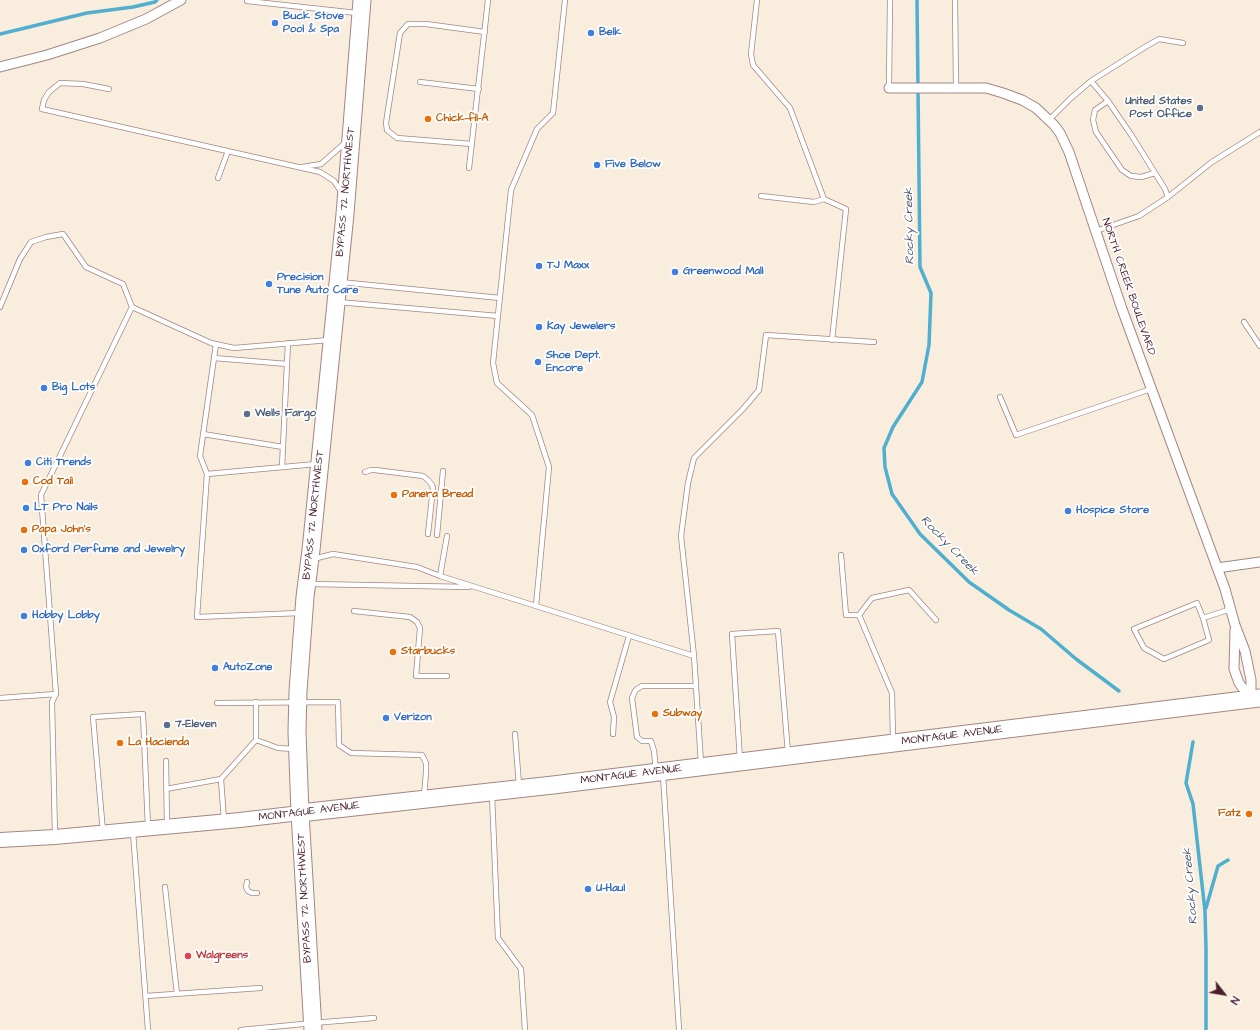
<!DOCTYPE html>
<html>
<head>
<meta charset="utf-8">
<style>
	body { margin:0 }
	#map { position:relative; width:1260px; height:1030px; overflow:hidden; background:#f9eede; font-family:"Architects Daughter",sans-serif }
	canvas { display:block }
	.north { position:absolute; left:1204px; top:974px; width:40px; height:40px; -webkit-text-stroke:3px #fff; paint-order:stroke; rotate:121deg; font-size:11px; font-weight:700; line-height:16px; text-align:center; color:#4a1f2b }
	.north::after { content:''; display:block; margin:auto; width:14px; height:18px; background:#4a1f2b; clip-path:polygon(50% 0,100% 100%,50% 72%,0 100%) }
</style>
</head>
<body>
<div id="map">
<canvas width="1260" height="1030"></canvas>
<div class="north">N</div>
</div>
<script>
const c = document.querySelector('canvas').getContext('2d');
c.lineJoin = 'round';
function poly(rows) {
  const path = new Path2D();
  for (const r of rows) {
    path.moveTo(r[0], r[1]);
    for (let i = 2; i < r.length; i += 2) path.lineTo(r[i], r[i + 1]);
  }
  return path;
}
function trace(path, color, width, dash) {
  c.strokeStyle = color;
  c.lineWidth = width;
  c.lineCap = dash ? 'butt' : 'round';
  c.setLineDash(dash || []);
  c.stroke(path);
}
function write(font, color, halo, rows, align = 'center') {
  c.font = font + ' "Architects Daughter",sans-serif';
  c.lineWidth = 3.5;
  c.setLineDash([]);
  c.textBaseline = 'middle';
  c.strokeStyle = halo;
  c.fillStyle = color;
  for (const [text, x, y, turn = 0] of rows) {
    c.save();
    c.translate(x, y);
    c.rotate((+turn || 0) * Math.PI / 180);
    c.textAlign = isNaN(turn) ? turn : align;
    if (halo) c.strokeText(text, 0, 0);
    c.fillText(text, 0, 0);
    c.restore();
  }
}
const stream = poly([
	[917,0,920,267,931,293,929,345,922,382,893,427,884,448,885,467,892,494,920,534,969,582,1009,610,1041,629,1076,659,1119,691],
	[0,34,87,13,133,7,155,2,157,0],
	[1193,742,1186,783,1193,804,1205,911,1206,949,1206,1030],
	[1206,908,1218,866,1228,860]
]);
const lane = poly([
	[757,0,751,54,753,65,790,108,824,199,846,209,832,340],
	[955,0,956,88],
	[247,1,357,13],
	[1091,81,1108,101,1132,136,1165,189,1168,197,1139,216,1096,231],
	[420,82,479,89],
	[889,88,890,0],
	[109,89,83,84,60,83,49,92,44,100,42,109,320,172,334,181,342,193],
	[1108,101,1095,110,1093,120,1096,132,1122,170,1131,176,1141,177,1155,173],
	[1049,120,1071,98,1091,81,1145,47,1159,39,1183,43],
	[472,144,397,138,387,130,386,123,400,33,408,24,426,24,485,32],
	[302,167,321,164,346,142],
	[469,168,488,0],
	[218,178,228,151],
	[761,196,814,202,824,199],
	[1168,197,1212,162,1260,132],
	[340,282,500,298],
	[338,302,498,316],
	[0,307,20,259,31,242,46,237,63,234,86,267,123,284,132,307],
	[1244,322,1260,346],
	[214,358,287,364],
	[1000,397,1016,435,1151,389],
	[203,434,283,447],
	[282,467,288,343],
	[365,472,371,470,375,470,423,476,428,480,432,485,433,488,428,534],
	[207,474,200,456,216,344],
	[437,535,443,471],
	[841,555,846,615,859,615,892,693,893,739],
	[313,559,333,554,417,567,440,576,536,606,549,467,532,415,497,383,493,363,511,190,537,129,553,113,565,0],
	[440,576,447,536],
	[311,584,469,587],
	[536,606,694,656,701,763],
	[354,611,410,617,417,622,420,628,416,676,447,676],
	[300,613,197,617,207,474,316,464],
	[859,615,872,598,909,590,936,620],
	[1203,618,1209,640,1164,659,1144,648,1134,629,1197,603,1203,618,1231,609],
	[694,656,681,536,688,483,694,458,743,409,759,390,766,335,874,342],
	[0,698,56,694],
	[256,702,256,740],
	[217,703,338,702,339,745,351,753,422,755,426,763,426,773,424,796],
	[515,734,519,785],
	[613,734,614,717,610,702,629,636],
	[740,760,732,634,778,631,788,753],
	[166,761,167,825],
	[656,770,654,751,651,741,642,741,637,737,632,698,635,691,637,689,642,686,695,686],
	[663,775,679,1030],
	[166,789,221,779],
	[492,795,498,938,521,969,525,1030],
	[224,821,221,779,256,740,278,748,294,749],
	[103,832,93,717,143,714,148,827],
	[133,832,148,1030],
	[55,836,52,702,56,694,41,495,132,307,211,343,234,348,329,340],
	[247,882,246,887,248,891,252,893,257,893],
	[165,887,177,994],
	[146,996,260,988],
	[241,1030,313,1023,374,1018]
]);
const street = poly([
	[0,67,47,55,100,38,146,19,181,0],
	[889,88,986,88,1003,93,1022,100,1036,108,1054,125,1060,133,1069,152,1122,309,1225,589,1235,625,1245,651,1251,680,1251,699],
	[1217,568,1260,562],
	[1235,630,1234,669,1239,683,1251,699]
]);
const primary = poly([
	[0,840,55,837,240,820,300,813]
]);
const highway = poly([
	[300,813,553,785,1260,698],
	[313,1030,300,813,297,732,298,691,305,597,311,550,345,214,362,0]
]);
const markers = [
	[275,23,4,"#3f7fe0"],
	[591,33,4,"#3f7fe0"],
	[1200,108,4,"#5c6f8a"],
	[428,119,4,"#e8710a"],
	[597,165,4,"#3f7fe0"],
	[539,266,4,"#3f7fe0"],
	[675,272,4,"#3f7fe0"],
	[269,284,4,"#3f7fe0"],
	[539,327,4,"#3f7fe0"],
	[538,362,4,"#3f7fe0"],
	[44,388,4,"#3f7fe0"],
	[247,414,4,"#5c6f8a"],
	[28,463,4,"#3f7fe0"],
	[25,482,4,"#e8710a"],
	[394,495,4,"#e8710a"],
	[26,508,4,"#3f7fe0"],
	[1068,511,4,"#3f7fe0"],
	[24,530,4,"#e8710a"],
	[24,550,4,"#3f7fe0"],
	[24,616,4,"#3f7fe0"],
	[393,652,4,"#e8710a"],
	[215,668,4,"#3f7fe0"],
	[655,714,4,"#e8710a"],
	[386,718,4,"#3f7fe0"],
	[167,725,4,"#5c6f8a"],
	[120,743,4,"#e8710a"],
	[1249,814,4,"#e8710a"],
	[588,889,4,"#3f7fe0"],
	[188,956,4,"#e0444e"]
];
const shopNames = [
	["Buck Stove",283,17],
	["Pool & Spa",283,30],
	["Belk",599,33],
	["Five Below",605,165],
	["TJ Maxx",547,266],
	["Greenwood Mall",683,272],
	["Precision",277,278],
	["Tune Auto Care",277,291],
	["Kay Jewelers",547,327],
	["Shoe Dept.",546,356],
	["Encore",546,369],
	["Big Lots",52,388],
	["Citi Trends",36,463],
	["LT Pro Nails",34,508],
	["Hospice Store",1076,511],
	["Oxford Perfume and Jewelry",32,550],
	["Hobby Lobby",32,616],
	["AutoZone",223,668],
	["Verizon",394,718],
	["U-Haul",596,889]
];
const serviceNames = [
	["United States",1192,102,"right"],
	["Post Office",1192,115,"right"],
	["Wells Fargo",255,414],
	["7-Eleven",175,725]
];
const foodNames = [
	["Chick-fil-A",436,119],
	["Cod Tail",33,482],
	["Panera Bread",402,495],
	["Papa John's",32,530],
	["Starbucks",401,652],
	["Subway",663,714],
	["La Hacienda",128,743],
	["Fatz",1241,814,"right"]
];
const streetNames = [
	["BYPASS 72 NORTHWEST",346,192,-85],
	["NORTH CREEK BOULEVARD",1128,287,71],
	["BYPASS 72 NORTHWEST",314,515,-84],
	["MONTAGUE AVENUE",952,736,-7],
	["MONTAGUE AVENUE",631,775,-7],
	["MONTAGUE AVENUE",309,812,-7],
	["BYPASS 72 NORTHWEST",305,898,-93]
];
const healthNames = [
	["Walgreens",196,956]
];
const waterNames = [
	["Rocky Creek",910,226,-91],
	["Rocky Creek",949,546,46],
	["Rocky Creek",1191,886,-95]
];
trace(stream, '#50afce', 3.5);
trace(lane, '#a28684', 6);
trace(street, '#a28684', 11);
trace(primary, '#a28684', 16);
trace(highway, '#a28684', 19);
trace(lane, '#fff', 4.5);
trace(street, '#fff', 9);
trace(primary, '#fff', 14);
trace(highway, '#fff', 17);
for (const [x, y, r, color] of markers) {
  const dot = new Path2D();
  dot.arc(x, y, r, 0, 2 * Math.PI);
  c.fillStyle = color;
  c.fill(dot);
  trace(dot, '#fff', 1.5);
}
write('bold 11px', '#366cbe', '#fff', shopNames, 'left');
write('bold 11px', '#4e5e75', '#fff', serviceNames, 'left');
write('bold 11px', '#c56008', '#fff', foodNames, 'left');
write('11px', '#4a1f2b', '#fff', streetNames);
write('bold 11px', '#be3a42', '#fff', healthNames, 'left');
write('italic 12px', '#4c596c', '#fff', waterNames);
</script>
</body>
</html>
